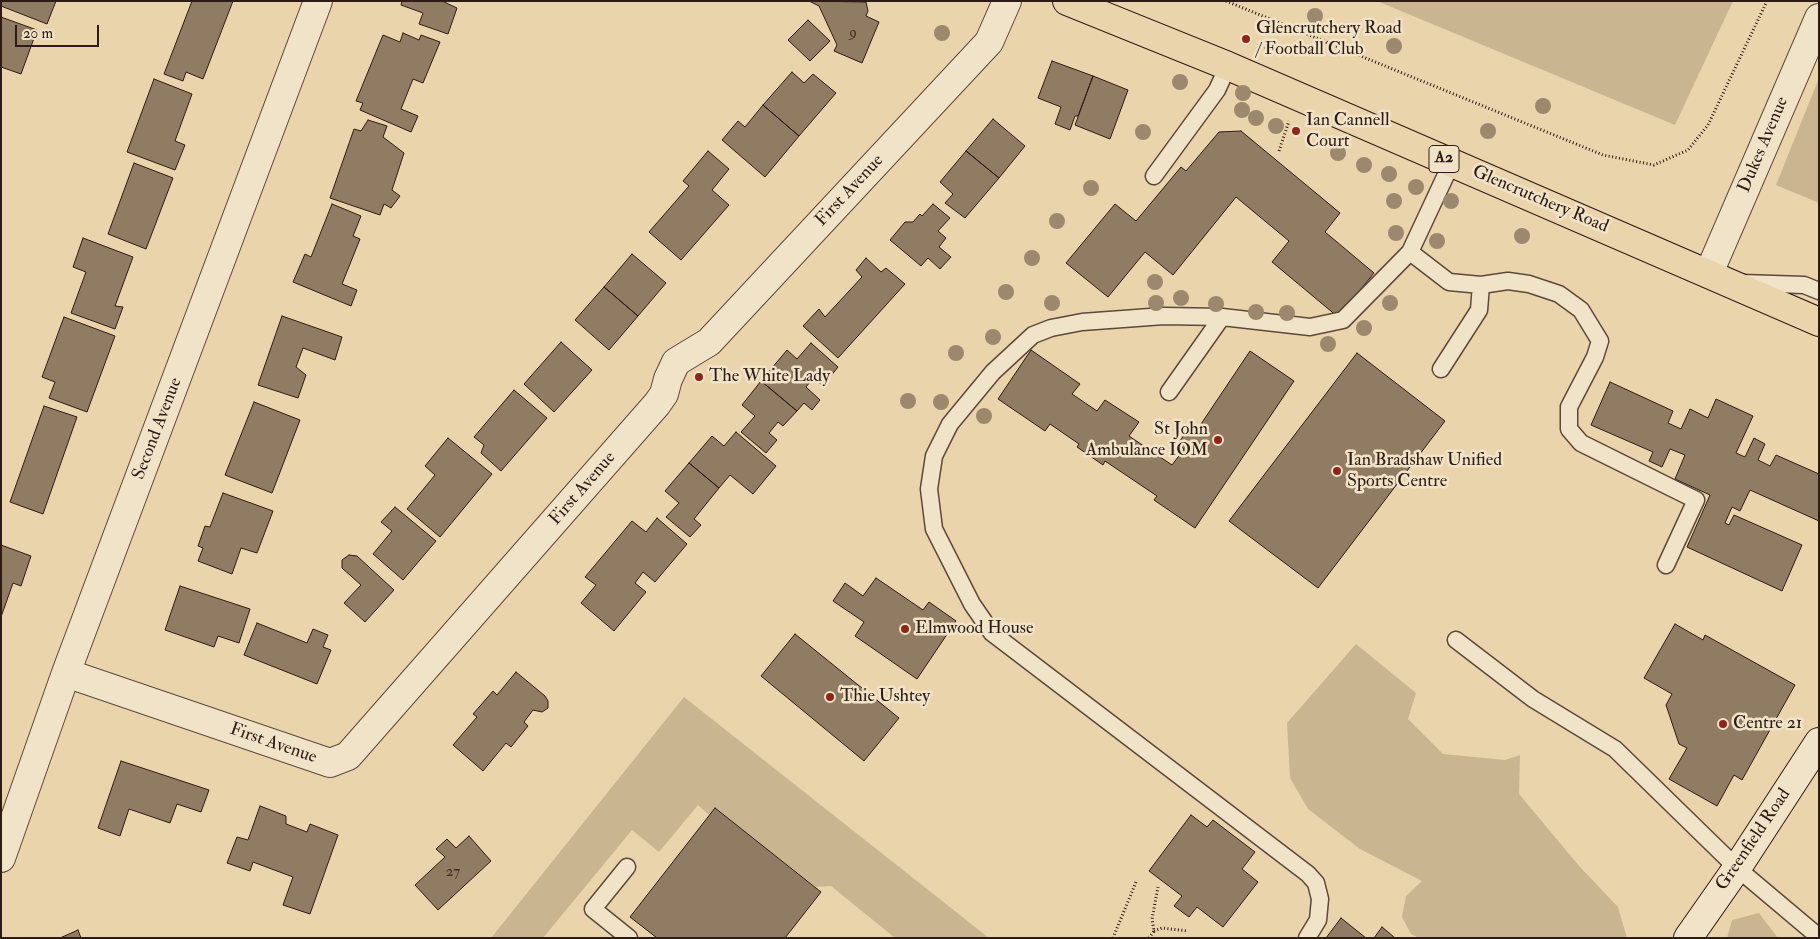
<!DOCTYPE html>
<html>
<head>
<meta charset="utf-8">
<style>
	body { margin:0 }
	#map { position:relative; width:1820px; height:939px; overflow:hidden; background:#ead4ab; font-family:"IM FELL Double Pica",serif }
	canvas { display:block }
	.frame { position:absolute; inset:0; border:2px solid #2e1b14; pointer-events:none }
	.scale { position:absolute; left:15px; top:25px; width:84px; height:22px; box-sizing:border-box; border:2px solid #2e1b14; border-top:0; padding-left:6px; font-size:15px; line-height:18px; white-space:nowrap; color:#2e1b14; -webkit-text-stroke:4px #f1e3c8; paint-order:stroke }
</style>
</head>
<body>
<div id="map">
<canvas width="1820" height="939"></canvas>
<div class="frame"></div>
<div class="scale">20 m</div>
</div>
<script>
const c = document.querySelector('canvas').getContext('2d');
c.lineJoin = 'round';
function fillPath(path, color) {
  c.fillStyle = color;
  c.fill(path, 'evenodd');
}
function poly(rows) {
  const path = new Path2D();
  for (const r of rows) {
    path.moveTo(r[0], r[1]);
    for (let i = 2; i < r.length; i += 2) path.lineTo(r[i], r[i + 1]);
  }
  return path;
}
function trace(path, color, width, dash) {
  c.strokeStyle = color;
  c.lineWidth = width;
  c.lineCap = dash ? 'butt' : 'round';
  c.setLineDash(dash || []);
  c.stroke(path);
}
function write(font, color, halo, rows, align = 'center') {
  c.font = font + ' "IM FELL Double Pica",serif';
  c.lineWidth = 5;
  c.setLineDash([]);
  c.textBaseline = 'middle';
  c.strokeStyle = halo;
  c.fillStyle = color;
  for (const [text, x, y, turn = 0] of rows) {
    c.save();
    c.translate(x, y);
    c.rotate((+turn || 0) * Math.PI / 180);
    c.textAlign = isNaN(turn) ? turn : align;
    if (halo) c.strokeText(text, 0, 0);
    c.fillText(text, 0, 0);
    c.restore();
  }
}
const green = poly([
	[1377,1,1733,1,1675,125],
	[1819,78,1819,203,1776,185],
	[1356,644,1416,693,1408,719,1443,754,1505,760,1520,755,1519,794,1580,867,1618,907,1627,938,1419,938,1411,934,1402,917,1406,896,1422,881,1360,849,1308,809,1290,778,1287,723],
	[684,697,989,938,895,938,831,886,816,887,715,809,709,815,698,805,659,852,632,830,543,938,491,938],
	[1759,913,1778,938,1727,938,1732,920]
]);
const building = poly([
	[1,1,56,1,47,24,1,6,1,1],
	[192,1,233,1,203,79,186,72,183,81,164,74,192,1],
	[402,1,442,1,457,8,448,34,419,24,423,13,401,5,402,1],
	[809,1,866,2,868,11,866,16,879,22,862,63,834,51,837,45,819,6,809,1],
	[1,17,37,30,21,74,1,67,1,17],
	[808,20,830,41,810,61,788,40,808,20],
	[403,33,419,40,421,35,440,42,423,83,413,79,401,109,418,116,411,132,360,110,363,103,356,101,383,35,400,42,403,33],
	[1052,61,1093,76,1078,116,1075,116,1070,130,1055,124,1061,107,1038,98,1052,61],
	[792,72,804,83,813,74,836,93,799,136,763,105,792,72],
	[1093,76,1128,90,1110,139,1075,125,1093,76],
	[154,79,192,94,175,141,185,145,175,170,127,152,154,79],
	[763,105,799,136,765,177,722,140,738,121,745,127,763,105],
	[993,119,1025,146,999,178,966,151,993,119],
	[368,120,387,126,383,137,404,153,392,190,400,196,391,208,384,204,380,215,330,198,354,129,361,131,368,120],
	[1241,131,1340,213,1325,232,1374,273,1338,317,1272,262,1289,241,1236,197,1173,275,1145,252,1108,297,1066,263,1115,204,1136,221,1181,167,1186,171,1219,132,1241,131],
	[708,151,729,169,712,190,729,205,681,260,649,232,689,186,683,181,708,151],
	[966,151,999,178,965,218,945,203,953,194,940,182,966,151],
	[134,163,173,178,146,249,108,234,134,163],
	[332,204,361,216,353,236,360,239,342,284,357,290,351,306,293,282,305,254,311,257,332,204],
	[933,204,950,218,938,231,946,238,939,247,951,257,940,269,928,258,921,266,890,240,905,222,913,222,920,214,922,216,933,204],
	[83,238,133,257,115,306,123,307,115,329,71,313,86,272,73,267,83,238],
	[632,254,666,283,638,316,604,287,632,254],
	[866,258,881,272,886,268,905,284,838,358,803,326,819,309,825,317,862,277,856,270,866,258],
	[604,287,638,316,609,350,575,320,604,287],
	[282,316,342,337,335,360,303,348,296,367,306,375,298,398,258,385,282,316],
	[64,317,115,336,87,412,49,398,55,382,42,377,64,317],
	[561,342,592,370,554,412,524,384,561,342],
	[811,343,838,367,823,386,813,378,806,387,820,400,812,410,804,403,797,411,761,381,787,350,797,359,811,343],
	[1031,350,1080,384,1072,394,1097,411,1105,400,1139,422,1129,436,1172,465,1184,449,1178,444,1190,426,1197,430,1250,351,1294,381,1195,528,1154,500,1157,496,1105,461,1103,465,1077,447,1079,444,1050,424,1045,431,998,399,1031,350],
	[1357,353,1445,421,1318,588,1229,521,1357,353],
	[761,381,797,411,783,426,778,422,769,433,777,440,766,453,741,432,755,416,742,405,761,381],
	[1610,382,1673,411,1668,423,1681,429,1690,409,1708,418,1716,399,1753,416,1736,453,1745,457,1754,438,1765,444,1758,460,1770,466,1776,455,1819,474,1819,521,1750,490,1740,511,1732,507,1725,523,1729,525,1734,515,1802,545,1782,591,1687,547,1710,495,1675,479,1685,455,1670,449,1662,467,1649,461,1653,452,1591,425,1610,382],
	[514,390,547,418,501,471,481,453,484,445,474,437,514,390],
	[254,402,300,420,272,493,225,475,254,402],
	[44,406,77,417,43,514,10,502,44,406],
	[736,432,776,466,753,494,730,475,719,488,689,463,712,436,724,446,736,432],
	[448,438,492,474,440,537,407,509,435,475,425,466,448,438],
	[689,463,719,488,694,519,701,525,690,537,666,517,679,503,665,491,689,463],
	[223,493,273,511,257,553,241,548,232,574,198,561,203,548,198,546,205,526,210,527,223,493],
	[395,507,436,541,403,580,373,554,392,531,381,522,395,507],
	[657,518,687,544,655,582,643,572,635,583,646,592,614,631,581,603,596,585,585,577,632,521,646,532,657,518],
	[1,545,31,556,21,586,13,583,1,617,1,545],
	[349,555,357,556,394,590,365,622,344,603,361,585,342,568,342,560,349,555],
	[876,578,923,610,929,602,956,621,917,679,855,636,864,622,833,601,845,583,863,596,876,578],
	[180,586,250,609,239,643,218,636,214,647,165,630,180,586],
	[257,623,307,643,313,629,328,635,323,647,331,650,317,684,244,655,257,623],
	[1675,624,1703,640,1705,635,1795,685,1742,780,1734,775,1717,806,1669,779,1687,748,1679,744,1666,705,1672,694,1644,678,1675,624],
	[795,634,899,718,864,761,761,676,795,634],
	[516,672,545,696,548,701,548,708,542,712,533,710,524,722,528,726,511,747,506,743,483,771,453,745,477,717,473,714,493,691,497,695,516,672],
	[121,761,209,790,201,812,177,804,170,823,129,809,120,836,98,828,121,761],
	[260,806,286,816,286,824,307,832,310,824,338,835,310,914,283,905,293,877,253,862,250,871,227,863,237,837,248,840,260,806],
	[715,808,821,892,785,938,657,938,630,917,715,808],
	[1191,815,1207,827,1213,820,1255,852,1242,869,1258,882,1223,927,1197,907,1189,917,1174,906,1182,896,1149,871,1191,815],
	[469,836,491,861,438,910,415,885,445,857,436,849,447,839,456,848,469,836],
	[1341,918,1366,938,1326,938,1341,918],
	[1382,927,1394,937,1394,938,1374,938,1382,927],
	[78,930,81,938,60,938,78,930]
]);
const path = poly([
	[1226,1,1603,155,1654,165,1688,150,1708,125,1767,1],
	[1257,49,1259,45,1267,48,1313,51,1325,42],
	[1279,151,1289,121],
	[1154,931,1162,928,1188,931],
	[1113,938,1136,882],
	[1149,938,1154,931,1152,919,1158,887]
]);
const lane = poly([
	[1154,176,1217,90,1228,66],
	[1410,252,1449,282,1481,285,1508,281,1529,284,1559,294,1581,310,1600,341,1595,357,1569,407,1569,429,1581,443,1696,500,1666,565],
	[1742,283,1804,285,1819,291],
	[1441,369,1479,310,1481,285],
	[1169,392,1222,317],
	[1456,640,1533,699,1615,749,1737,868,1819,937],
	[627,867,593,909,629,938],
	[1307,938,1318,920,1320,899,1316,883,1308,874,992,633,972,604,934,529,929,489,934,456,950,424,993,372,1033,335,1051,328,1082,322,1164,316,1222,317,1310,327,1343,320,1410,252,1452,162]
]);
const street = poly([
	[1709,273,1819,18],
	[66,673,330,763,348,756,657,404,664,394,668,379,676,362,709,342,989,42,1007,1],
	[1,858,66,673,318,1]
]);
const secondary = poly([
	[1688,938,1737,868,1819,742]
]);
const highway = poly([
	[1067,1,1228,66,1819,322]
]);
const trees = [
	[1315,16],
	[942,33],
	[1394,46],
	[1180,82],
	[1243,93],
	[1543,106],
	[1242,110],
	[1256,118],
	[1276,126],
	[1488,131],
	[1143,132],
	[1338,153],
	[1364,165],
	[1389,174],
	[1416,187],
	[1091,188],
	[1394,201],
	[1451,201],
	[1057,221],
	[1396,233],
	[1522,236],
	[1437,241],
	[1032,258],
	[1155,282],
	[1006,292],
	[1181,298],
	[1052,303],
	[1156,303],
	[1390,303],
	[1216,304],
	[1256,312],
	[1287,313],
	[1364,328],
	[993,337],
	[1328,344],
	[956,353],
	[908,401],
	[941,402],
	[984,416]
];
const markers = [
	[1246,39,5,"#8f2418"],
	[1296,131,5,"#8f2418"],
	[699,377,5,"#8f2418"],
	[1218,440,5,"#8f2418"],
	[1337,471,5,"#8f2418"],
	[905,629,5,"#8f2418"],
	[830,697,5,"#8f2418"],
	[1723,724,5,"#8f2418"]
];
const numberNames = [
	["9",853,34],
	["27",453,873]
];
const shields = [
	[1444,159,30]
];
const shieldNames = [
	["A2",1444,159]
];
const poiNames = [
	["Glencrutchery Road",1256,29],
	["/ Football Club",1256,50],
	["Ian Cannell",1306,121],
	["Court",1306,142],
	["The White Lady",709,377],
	["St John",1208,430,"right"],
	["Ambulance IOM",1208,451,"right"],
	["Ian Bradshaw Unified",1347,461],
	["Sports Centre",1347,482],
	["Elmwood House",915,629],
	["Thie Ushtey",840,697],
	["Centre 21",1733,724]
];
const streetNames = [
	["Dukes Avenue",1764,145,-67],
	["First Avenue",850,191,-47],
	["Glencrutchery Road",1540,200,23],
	["Second Avenue",158,429,-69],
	["First Avenue",583,489,-49],
	["First Avenue",273,744,19],
	["Greenfield Road",1754,840,-56]
];
fillPath(green, '#cab591');
fillPath(building, '#907b63');
trace(building, '#2e1b14', 1);
trace(lane, '#5d493a', 19);
trace(street, '#5d493a', 30);
trace(secondary, '#2e1b14', 30);
trace(highway, '#2e1b14', 30);
trace(path, '#2e1b14', 3, [1, 2.5]);
trace(lane, '#f1e3c8', 16);
trace(street, '#f1e3c8', 28);
trace(secondary, '#f1e3c8', 28);
trace(highway, '#ead4ab', 28);
c.fillStyle = '#9c886d';
for (const [x, y] of trees) {
  c.beginPath();
  c.arc(x, y, 8, 0, 2 * Math.PI);
  c.fill();
}
for (const [x, y, r, color] of markers) {
  const dot = new Path2D();
  dot.arc(x, y, r, 0, 2 * Math.PI);
  c.fillStyle = color;
  c.fill(dot);
  trace(dot, '#f1e3c8', 2);
}
write('15px', '#463328', null, numberNames);
for (const [x, y, w] of shields) {
  const box = new Path2D();
  box.roundRect(x - w / 2, y - 13.5, w, 27, 4);
  c.fillStyle = '#f1e3c8';
  c.fill(box);
  trace(box, '#2e1b14', 1);
}
write('bold 16px', '#2e1b14', null, shieldNames);
write('18px', '#2e1b14', '#f1e3c8', poiNames, 'left');
write('18px', '#2e1b14', '#f1e3c8', streetNames);
</script>
</body>
</html>
